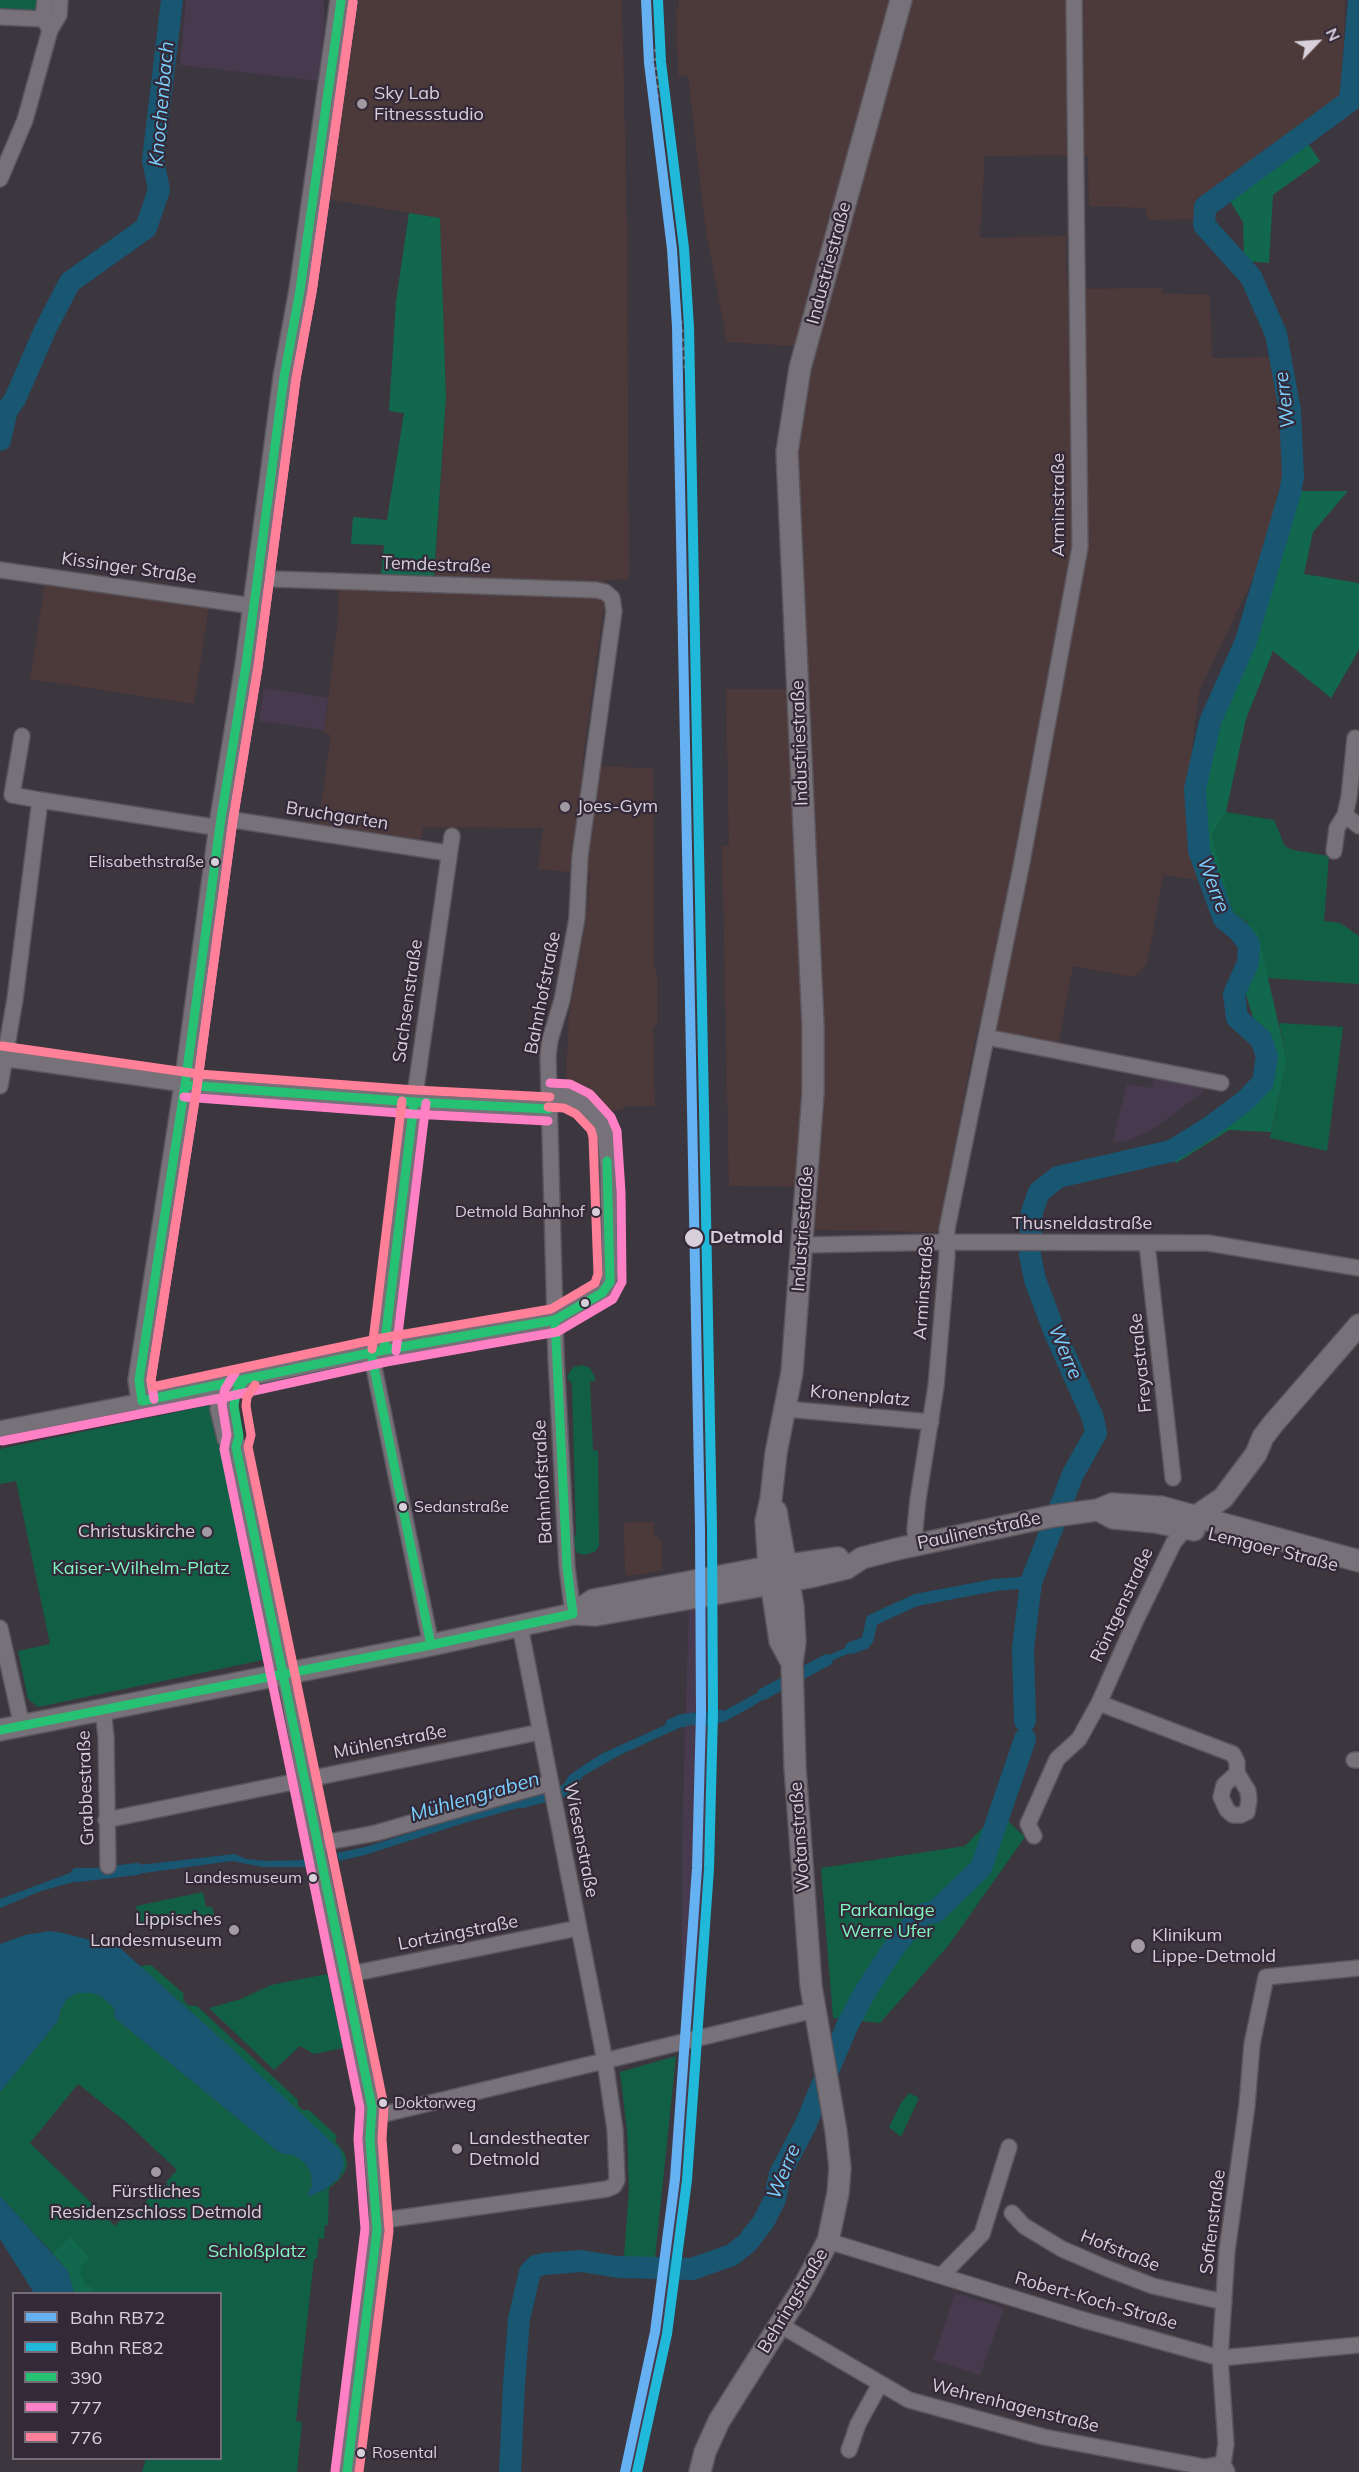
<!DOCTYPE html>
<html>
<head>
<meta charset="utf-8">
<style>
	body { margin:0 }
	#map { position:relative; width:1359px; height:2472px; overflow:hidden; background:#3c363e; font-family:Mulish,sans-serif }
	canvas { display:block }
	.legend { position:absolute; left:12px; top:2292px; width:210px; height:168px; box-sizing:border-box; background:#332938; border:2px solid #756c79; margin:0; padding:8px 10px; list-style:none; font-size:18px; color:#d7d0da }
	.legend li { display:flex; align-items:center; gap:12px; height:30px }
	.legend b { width:30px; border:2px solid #756c79 }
	.north { position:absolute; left:1287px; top:12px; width:60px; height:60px; -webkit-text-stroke:4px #332938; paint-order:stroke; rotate:65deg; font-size:16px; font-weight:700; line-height:24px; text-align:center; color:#d7d0da }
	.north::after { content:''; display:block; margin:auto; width:21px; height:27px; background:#d7d0da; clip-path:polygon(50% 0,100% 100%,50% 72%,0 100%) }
</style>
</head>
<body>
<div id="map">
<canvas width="1359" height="2472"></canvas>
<ul class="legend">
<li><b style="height:8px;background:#66b1f2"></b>Bahn RB72</li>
<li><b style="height:8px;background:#20b9da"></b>Bahn RE82</li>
<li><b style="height:8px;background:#26c172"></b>390</li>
<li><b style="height:8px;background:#ff80c5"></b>777</li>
<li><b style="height:8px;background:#ff8098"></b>776</li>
</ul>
<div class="north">N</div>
</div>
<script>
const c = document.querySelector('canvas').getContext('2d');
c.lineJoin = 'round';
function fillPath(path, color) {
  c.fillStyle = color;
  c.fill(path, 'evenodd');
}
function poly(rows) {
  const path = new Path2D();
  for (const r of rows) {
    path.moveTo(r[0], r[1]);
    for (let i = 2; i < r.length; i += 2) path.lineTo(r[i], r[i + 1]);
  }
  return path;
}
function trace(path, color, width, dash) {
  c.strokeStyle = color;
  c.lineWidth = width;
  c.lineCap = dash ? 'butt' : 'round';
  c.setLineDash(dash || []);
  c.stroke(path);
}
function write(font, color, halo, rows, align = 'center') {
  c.font = font + ' Mulish,sans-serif';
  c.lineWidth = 4.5;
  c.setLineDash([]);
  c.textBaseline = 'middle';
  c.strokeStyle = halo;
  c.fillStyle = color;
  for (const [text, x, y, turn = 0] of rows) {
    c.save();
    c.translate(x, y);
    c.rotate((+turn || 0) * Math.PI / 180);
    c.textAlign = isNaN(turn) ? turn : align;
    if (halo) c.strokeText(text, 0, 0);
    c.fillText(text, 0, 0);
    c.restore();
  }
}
const commercial = poly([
	[359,0,622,0,627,230,629,579,605,580,604,605,582,766,653,768,654,963,657,976,657,1024,653,1028,655,1106,628,1106,619,1110,607,1112,595,1099,566,1081,569,1014,586,921,590,874,538,869,543,828,423,827,421,839,318,827,331,735,324,733,337,628,339,589,434,593,446,397,440,218,328,199],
	[679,0,1345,0,1342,97,1338,103,1289,139,1276,144,1269,154,1228,185,1207,198,1197,197,1197,219,1147,220,1146,208,1089,206,1088,155,985,156,980,238,1066,236,1067,289,1162,288,1162,293,1210,295,1212,358,1272,357,1284,413,1281,519,1199,692,1185,807,1200,880,1163,875,1147,965,1133,977,1073,966,1058,1046,977,1030,938,1232,818,1230,815,1227,818,1187,729,1186,722,846,729,846,726,689,807,689,798,461,799,418,815,350,794,346,727,342,706,232,688,76,678,75,676,8,679,7],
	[45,583,209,607,194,704,30,679],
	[654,1522,654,1535,659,1535,659,1540,662,1540,662,1571,627,1576,625,1572,624,1523]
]);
const built = poly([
	[186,0,323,0,325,18,318,81,180,65],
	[264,688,328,698,324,730,259,721],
	[1155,1073,1206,1083,1203,1092,1152,1130,1126,1141,1113,1142,1127,1084,1152,1088],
	[709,1599,706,1833,693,2030,682,2033,682,1839,689,1603],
	[692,2049,674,2281,670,2289,656,2374,633,2472,620,2472,642,2372,661,2262,680,2052],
	[955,2293,1004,2308,980,2375,933,2360]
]);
const green = poly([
	[0,0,37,0,37,9,35,12,0,11],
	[1226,812,1274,820,1285,846,1293,850,1329,856,1324,921,1340,923,1359,936,1359,984,1268,978,1248,922,1233,912,1212,835],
	[1279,1023,1343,1027,1327,1151,1270,1138,1287,1061],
	[583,1365,590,1368,595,1377,595,1381,590,1381,593,1450,598,1451,599,1545,596,1551,585,1555,577,1553,571,1539,576,1535,572,1384,567,1377,573,1367],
	[211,1405,215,1408,247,1564,252,1572,266,1643,263,1660,38,1707,28,1699,18,1651,50,1644,16,1481,0,1484,0,1449],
	[998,1812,1025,1837,948,1946,880,2023,833,2018,821,1868,965,1846],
	[203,1892,206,1907,212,1907,214,1915,162,1926,161,1921,141,1925,136,1906],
	[151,1965,184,1994,183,1998,187,2005,197,2006,298,2100,298,2105,302,2110,309,2110,337,2136,335,2141,345,2154,347,2164,345,2171,340,2179,329,2188,328,2225,325,2225,324,2239,319,2238,317,2258,314,2259,296,2421,302,2422,297,2472,142,2472,146,2459,220,2458,220,2294,74,2293,68,2270,0,2196,0,2092,58,2021,61,2009,67,1999,77,1993,92,1993,101,1996,114,2008,115,2018,280,2153,293,2155,305,2163,311,2173,312,2185,307,2197,324,2190,338,2179,342,2173,240,2056,140,1966],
	[78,2084,126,2122,177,2170,166,2182,168,2184,165,2187,163,2185,155,2191,143,2205,146,2207,142,2211,139,2210,136,2213,131,2214,127,2220,121,2219,115,2226,30,2143],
	[327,1974,343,2048,314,2054,300,2046,274,2070,209,2008,241,1999,271,1985],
	[676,2056,655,2258,624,2257,629,2190,627,2130,620,2072],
	[909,2093,919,2098,901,2137,889,2127,901,2103]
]);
const forest = poly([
	[1307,142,1320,161,1273,195,1269,263,1244,261,1243,222,1230,201,1259,177,1286,161],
	[409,213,440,218,446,397,434,577,381,575,384,545,351,544,353,517,387,520,404,413,389,411,396,301],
	[1296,491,1348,491,1313,532,1304,574,1359,583,1359,650,1331,698,1273,651,1246,719,1226,812,1212,835,1233,912,1248,923,1258,934,1287,1061,1271,1132,1229,1130,1176,1163,1173,1159,1251,1104,1268,1085,1275,1062,1276,1051,1254,1020,1244,989,1252,961,1251,939,1243,927,1228,917,1204,846,1204,791,1222,719,1255,643],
	[70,2237,90,2258,83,2264,80,2273,86,2285,94,2288,92,2293,74,2293,68,2271,53,2254]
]);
const water = poly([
	[863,1640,867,1646,826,1663,813,1673,813,1662],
	[777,1686,777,1691,753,1706,724,1722,706,1726,706,1715,720,1713,757,1693],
	[681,1718,686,1718,686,1727,681,1727,618,1756,583,1776,573,1790,565,1796,562,1787,571,1774,584,1765,603,1753],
	[538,1793,540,1802,464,1823,365,1855,339,1861,337,1853,365,1847],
	[235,1854,246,1859,269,1861,307,1860,308,1867,263,1867,232,1861,122,1876,121,1867],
	[74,1868,91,1868,92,1877,41,1891,0,1908,0,1899,70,1873],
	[50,1931,63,1933,120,1948,240,2056,341,2151,344,2166,338,2179,324,2190,307,2197,312,2185,311,2173,305,2163,293,2155,280,2153,115,2018,114,2008,101,1996,92,1993,77,1993,67,1999,61,2009,58,2021,0,2092,0,1944,25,1935],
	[0,2196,68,2271,74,2293,34,2293,0,2239]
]);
const canal = poly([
	[851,1648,865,1643,868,1638,872,1620,916,1600,995,1585,1031,1582],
	[763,1694,827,1660],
	[671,1725,682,1720,721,1716],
	[523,1802,564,1791,570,1787,573,1780],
	[77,1876,137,1869]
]);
const river = poly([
	[0,440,7,410,15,399,46,328,70,282,146,228,159,190,153,160,172,0],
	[1025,1721,1023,1648,1031,1582,1073,1474,1096,1433,1093,1418,1055,1333,1035,1280,1030,1255,1032,1212,1039,1192,1058,1177,1171,1151,1210,1127,1246,1100,1263,1082,1267,1056,1261,1039,1237,1018,1234,994,1248,963,1249,944,1239,931,1224,919,1199,851,1195,789,1210,722,1246,641,1290,493,1293,476,1290,411,1276,334,1251,277,1204,225,1205,207,1350,101,1359,1],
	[510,2472,514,2384,519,2319,530,2272,536,2266,544,2264,581,2261,618,2267,692,2269,732,2255,747,2243,764,2221,775,2199,780,2174,805,2126,847,2026,865,1992,895,1946,922,1914,935,1912,981,1868,1025,1739]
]);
const street = poly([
	[45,0,43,19,48,26],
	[0,17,43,19],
	[0,179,25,120,50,30,59,15,60,0],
	[0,570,253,606],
	[257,575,273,579,596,590,605,592,612,598,614,611,580,856,577,918,562,1000,550,1040,548,1056,556,1357,567,1567,573,1614],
	[40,800,220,828],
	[1345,815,1359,826],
	[221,818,448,853],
	[1334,851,1337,828,1345,815,1349,797,1355,738],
	[986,1037,1221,1083],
	[0,1058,198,1086,414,1102,549,1109],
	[0,1086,15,999,40,800,12,795,22,736],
	[1147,1244,1173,1478],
	[803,1245,948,1242,1208,1243,1359,1268],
	[384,1350,414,1102,452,836],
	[371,1353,431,1645],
	[245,1379,384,1350,555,1320,607,1289,610,1275,608,1168,605,1134,601,1124,583,1104,567,1096,549,1095],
	[786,1409,931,1422],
	[0,1429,142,1401],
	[916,1545,915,1529,918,1499,936,1386,947,1256,947,1229,1022,862,1080,547,1074,0],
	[0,1628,22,1726],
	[284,1672,314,1830,372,2107,370,2139,376,2199,377,2230,347,2472],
	[1099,1703,1233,1754,1237,1762,1237,1773,1248,1791,1249,1800,1247,1812,1241,1815,1233,1815,1227,1810,1221,1797,1224,1785,1237,1773],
	[103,1710,106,1737,108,1866],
	[1354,1760,1359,1760],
	[106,1820,540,1732],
	[1034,1836,1028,1824,1057,1759,1079,1739,1099,1703,1135,1622,1174,1542,1187,1527],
	[317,1844,376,1833,550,1783],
	[346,1975,578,1928],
	[372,2117,815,2010],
	[1012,2213,1024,2226,1062,2249,1106,2268,1153,2286,1224,2302],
	[377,2221,607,2189,614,2186,617,2180,615,2130,605,2061,520,1626],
	[828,2241,1084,2320,1220,2358,1359,2345],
	[942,2275,982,2234,1009,2147],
	[780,2325,909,2400,1044,2437,1205,2467,1223,2464],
	[849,2450,858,2424,880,2384],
	[1227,2472,1223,2464,1226,2444,1220,2358,1227,2251,1247,2105,1252,2044,1266,1977,1359,1968]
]);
const secondary = poly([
	[245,1379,142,1401,139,1380,185,1085,221,818,246,665,284,377,300,290,341,0],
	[224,1385,221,1409,228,1438,236,1447,284,1672],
	[1098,1510,1113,1518,1155,1522,1194,1530],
	[1195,1517,1223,1498,1256,1454,1263,1437,1273,1424,1359,1325],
	[573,1614,593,1600,753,1570,838,1558],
	[792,1663,780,1641,769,1568,766,1521,771,1499,776,1453,792,1372,813,1093,813,1025,787,452,800,368,901,0],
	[0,1730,431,1645,573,1614,596,1615,810,1577,847,1568,862,1558,897,1549,1053,1516,1098,1510,1112,1504,1161,1507,1359,1561],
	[700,2472,705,2452,719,2421,803,2288,828,2241,838,2193,840,2168,836,2131,811,1986,795,1767,792,1663,795,1642,793,1606,776,1511]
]);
const rail = poly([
	[656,49,658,144],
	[672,249,686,370]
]);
const bus1 = poly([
	[185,1085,414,1102,549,1109],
	[555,1320,567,1567,573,1614],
	[384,1350,414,1102],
	[371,1353,431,1645],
	[245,1379,236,1393,234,1406,239,1436,236,1447,372,2107,370,2139,377,2230,347,2472],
	[142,1401,139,1380,185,1085,221,818,246,665,284,377,300,290,341,0],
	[142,1401,384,1350,555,1320,602,1293,610,1282,607,1161],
	[0,1730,431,1645,573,1614]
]);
const bus2 = poly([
	[184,1097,413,1114,548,1121],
	[396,1351,426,1103],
	[235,1373,225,1389,222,1404,227,1435,224,1449,360,2108,358,2139,365,2229,335,2471],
	[154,1399,151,1380,197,1087,233,820,258,667,296,379,312,292,353,2],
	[2,1441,226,1397,386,1362,557,1332,613,1299,622,1282,621,1192,617,1131,611,1117,590,1094,570,1084,550,1083]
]);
const bus3 = poly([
	[353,2,312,292,296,379,258,667,233,820,197,1087,151,1380,152,1387,382,1338,551,1309,595,1283,598,1274,593,1137,591,1130,576,1114,564,1108,548,1107],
	[2,1046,199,1074,415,1090,550,1097],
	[372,1349,402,1101],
	[255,1385,247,1397,246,1406,251,1435,248,1447,384,2106,382,2139,389,2231,359,2472]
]);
const rail1 = poly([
	[625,2472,655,2332,675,2179,697,1868,701,1713,700,1528,677,327,672,249,649,63,646,0]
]);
const rail2 = poly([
	[637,2472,667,2334,687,2180,709,1869,713,1713,712,1528,689,327,684,248,661,62,658,0]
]);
const markers = [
	[362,104,6,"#a19aa3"],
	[565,807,6,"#a19aa3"],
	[215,862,5,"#d7d0da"],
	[596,1212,5,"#d7d0da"],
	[694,1238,10,"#d7d0da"],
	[585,1303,5,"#d7d0da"],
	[403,1507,5,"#d7d0da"],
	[207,1532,6,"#a19aa3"],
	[313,1878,5,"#d7d0da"],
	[234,1930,6,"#a19aa3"],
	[1138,1946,8,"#a19aa3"],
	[383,2103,5,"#d7d0da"],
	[457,2149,6,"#a19aa3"],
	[156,2172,6,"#a19aa3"],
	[361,2453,5,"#d7d0da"]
];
const busNames = [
	["Elisabethstraße",204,862],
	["Detmold Bahnhof",585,1212],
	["Sedanstraße",414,1507,"left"],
	["Landesmuseum",302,1878],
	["Doktorweg",394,2103,"left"],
	["Rosental",372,2453,"left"]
];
const poiNames = [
	["Sky Lab",374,94],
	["Fitnessstudio",374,115],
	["Joes-Gym",577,807],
	["Christuskirche",195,1532,"right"],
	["Lippisches",222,1920,"right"],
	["Landesmuseum",222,1941,"right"],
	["Klinikum",1152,1936],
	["Lippe-Detmold",1152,1957],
	["Landestheater",469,2139],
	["Detmold",469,2160],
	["Fürstliches",156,2192,"center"],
	["Residenzschloss Detmold",156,2213,"center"]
];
const streetNames = [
	["Industriestraße",829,263,-75],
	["Arminstraße",1059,505,-90],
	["Temdestraße",436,565,2],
	["Kissinger Straße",129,568,8],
	["Industriestraße",800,743,-92],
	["Bruchgarten",337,816,9],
	["Bahnhofstraße",543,993,-79],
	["Sachsenstraße",408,1001,-82],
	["Thusneldastraße",1082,1224],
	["Industriestraße",803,1229,-86],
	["Arminstraße",924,1288,-86],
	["Freyastraße",1141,1363,-96],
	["Kronenplatz",860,1396,5],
	["Bahnhofstraße",543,1482,-93],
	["Paulinenstraße",979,1531,-12],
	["Lemgoer Straße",1273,1550,14],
	["Röntgenstraße",1122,1605,-65],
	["Mühlenstraße",390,1742,-11],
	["Grabbestraße",86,1788,-92],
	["Wotanstraße",800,1837,-94],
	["Wiesenstraße",581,1840,79],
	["Lortzingstraße",458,1933,-11],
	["Sofienstraße",1213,2222,-83],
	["Hofstraße",1120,2251,22],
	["Behringstraße",793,2301,-59],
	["Robert-Koch-Straße",1096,2301,16],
	["Wehrenhagenstraße",1015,2406,14]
];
const stopNames = [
	["Detmold",710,1238]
];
const parkNames = [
	["Kaiser-Wilhelm-Platz",141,1569],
	["Parkanlage",887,1911],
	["Werre Ufer",887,1932],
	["Schloßplatz",257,2252]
];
const waterNames = [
	["Knochenbach",162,104,-85],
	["Werre",1285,400,-97],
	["Werre",1213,885,69],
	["Werre",1065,1352,67],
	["Mühlengraben",475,1797,-16],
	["Werre",784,2172,-68]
];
fillPath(commercial, '#4c393a');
fillPath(built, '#483a4e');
fillPath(green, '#116046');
fillPath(forest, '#12684c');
fillPath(water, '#185672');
trace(canal, '#185672', 12);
trace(river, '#185672', 22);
trace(street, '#5a545c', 18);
trace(secondary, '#5a545c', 24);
trace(street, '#777279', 15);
trace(secondary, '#777279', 21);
trace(rail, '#757177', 4, [3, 6]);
trace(bus1, '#26c172', 9);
trace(bus2, '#ff80c5', 9);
trace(bus3, '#ff8098', 9);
trace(rail1, '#66b1f2', 10);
trace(rail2, '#20b9da', 10);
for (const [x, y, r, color] of markers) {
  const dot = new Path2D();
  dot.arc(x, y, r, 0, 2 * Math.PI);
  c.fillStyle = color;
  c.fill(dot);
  trace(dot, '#332938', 2);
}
write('16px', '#d7d0da', '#332938', busNames, 'right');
write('18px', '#d7d0da', '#332938', poiNames, 'left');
write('18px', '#d7d0da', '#332938', streetNames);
write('bold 18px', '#d7d0da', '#332938', stopNames, 'left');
write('18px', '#81f7c2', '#332938', parkNames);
write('italic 20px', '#7ad0fe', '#332938', waterNames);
</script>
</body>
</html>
